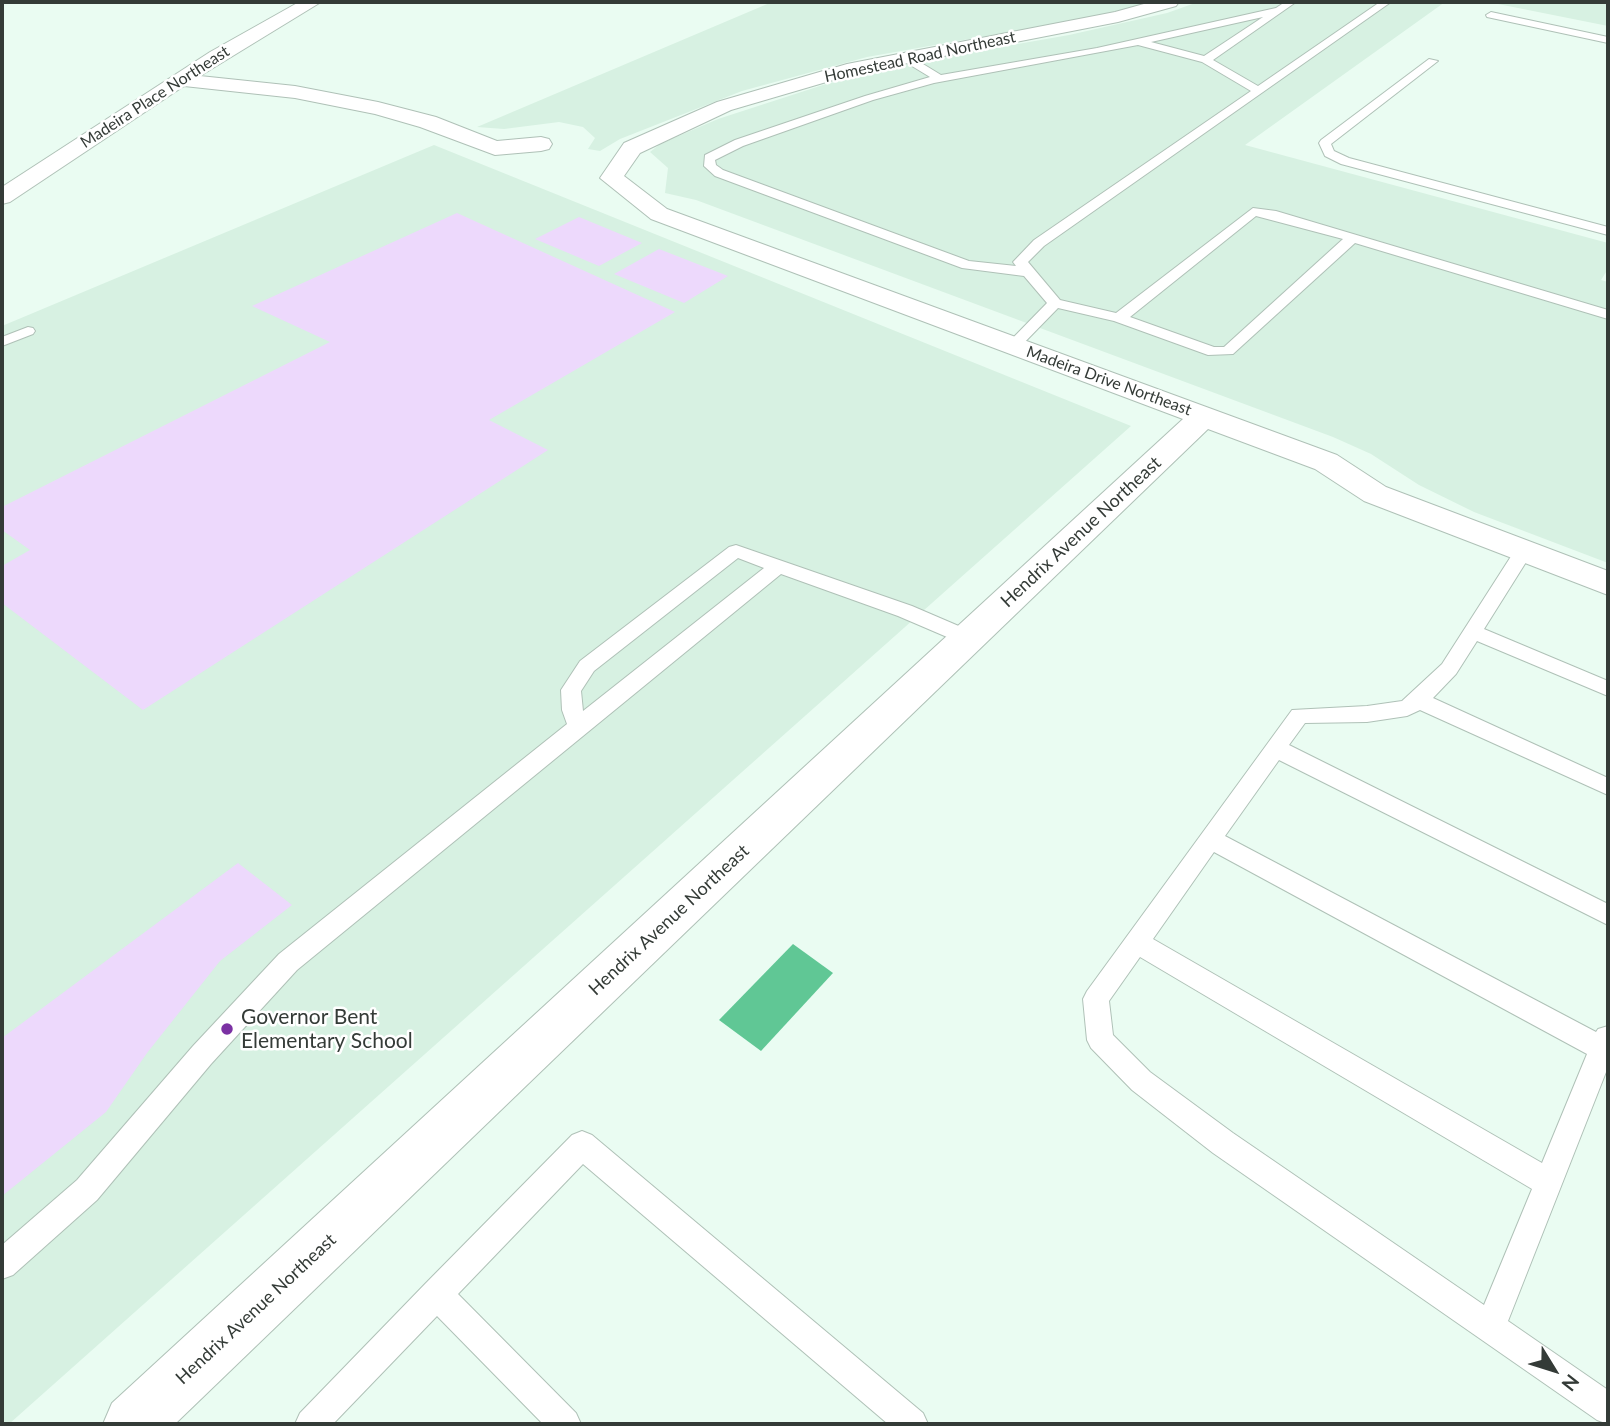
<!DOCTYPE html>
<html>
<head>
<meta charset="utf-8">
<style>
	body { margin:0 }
	#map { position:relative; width:1610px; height:1426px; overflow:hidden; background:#eafcf2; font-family:Lato,sans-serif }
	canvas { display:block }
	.frame { position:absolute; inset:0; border:4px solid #343b37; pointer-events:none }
	.north { position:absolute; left:1519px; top:1335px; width:70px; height:70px; -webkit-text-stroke:5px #fff; paint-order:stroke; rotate:128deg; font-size:19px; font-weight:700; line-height:28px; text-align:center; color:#343b37 }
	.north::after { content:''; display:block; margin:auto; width:24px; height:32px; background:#343b37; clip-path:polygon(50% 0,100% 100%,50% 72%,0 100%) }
</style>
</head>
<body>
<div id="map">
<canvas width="1610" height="1426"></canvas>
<div class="frame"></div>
<div class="north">N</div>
</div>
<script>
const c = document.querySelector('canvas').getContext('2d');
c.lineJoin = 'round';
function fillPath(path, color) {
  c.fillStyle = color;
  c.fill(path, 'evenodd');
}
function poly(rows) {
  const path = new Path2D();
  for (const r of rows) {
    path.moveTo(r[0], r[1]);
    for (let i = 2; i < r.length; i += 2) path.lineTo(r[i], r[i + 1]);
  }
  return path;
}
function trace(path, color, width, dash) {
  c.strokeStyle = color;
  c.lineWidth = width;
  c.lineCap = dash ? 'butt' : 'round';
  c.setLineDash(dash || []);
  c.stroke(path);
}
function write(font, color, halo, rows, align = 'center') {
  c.font = font + ' Lato,sans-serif';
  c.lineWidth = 5;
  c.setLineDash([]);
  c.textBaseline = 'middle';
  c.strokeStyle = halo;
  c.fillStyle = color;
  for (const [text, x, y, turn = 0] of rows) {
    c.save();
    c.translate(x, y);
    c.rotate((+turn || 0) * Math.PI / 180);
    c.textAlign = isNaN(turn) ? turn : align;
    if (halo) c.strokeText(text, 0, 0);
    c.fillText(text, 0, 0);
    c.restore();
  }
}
const built = poly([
	[772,2,1151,2,1111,14,867,57,742,91,620,139,600,151,588,149,595,138,583,127,559,122,504,129,477,127],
	[1198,2,1445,2,1245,145,1608,243,1608,269,1601,280,1608,282,1608,563,1474,512,1419,485,1371,454,1333,437,696,200,665,193,668,168,650,152,660,144,718,119,826,84,938,58,1069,35,1167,13],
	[1488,2,1608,2,1608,26],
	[434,145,1131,426,9,1424,2,1424,2,326]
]);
const green = poly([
	[457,213,675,312,489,420,548,450,143,710,2,603,2,566,30,550,2,530,2,507,330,342,252,306],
	[579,217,642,243,599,266,535,239],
	[659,249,728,276,684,303,614,274],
	[238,863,292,905,220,961,147,1053,106,1112,2,1196,2,1038]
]);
const water = poly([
	[793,944,833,973,761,1051,719,1020]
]);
const service = poly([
	[1285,2,1296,2,1213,60,1258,86,1380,2,1391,2,1044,246,1028,262,1060,300,1116,313,1253,208,1276,211,1608,310,1608,319,1355,243,1233,354,1208,355,1114,321,1058,308,1018,349,1013,351,1005,346,1008,343,1047,303,1024,276,962,268,715,176,704,166,705,155,735,140,865,96,930,77,902,60,902,56,910,56,941,75,1097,48,1276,8,1285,2],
	[1263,17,1204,56,1151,42,1263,17],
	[1138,45,1202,62,1251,91,1034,240,1013,262,1016,266,969,261,723,170,716,165,715,160,743,146,873,100,934,83,1138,45],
	[1256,216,1343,239,1224,347,1214,347,1130,317,1256,216],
	[1491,12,1608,37,1608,43,1487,17,1486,15,1491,12],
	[1429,59,1438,61,1331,144,1334,151,1349,158,1608,227,1608,235,1341,164,1325,156,1319,143,1321,140,1429,59],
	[28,327,33,328,35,331,33,334,2,346,2,337,28,327],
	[736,545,912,606,975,633,978,638,975,643,968,645,961,643,898,616,781,574,297,970,211,1064,97,1200,13,1275,2,1279,2,1245,77,1180,193,1046,279,954,567,724,562,710,561,690,580,661,729,547,736,545],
	[738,558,764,568,583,711,581,691,594,671,738,558],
	[1524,545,1533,551,1484,629,1608,681,1608,696,1477,641,1456,674,1433,698,1608,778,1608,795,1420,710,1407,716,1367,722,1305,723,1289,745,1608,904,1608,925,1279,760,1225,836,1596,1032,1598,1029,1608,1026,1608,1067,1508,1321,1608,1390,1608,1424,1597,1420,1213,1153,1132,1090,1091,1048,1087,1040,1083,999,1087,991,1292,710,1367,706,1402,701,1442,664,1517,547,1524,545],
	[1214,852,1587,1054,1542,1163,1153,939,1214,852],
	[1140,957,1532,1189,1484,1305,1233,1133,1150,1072,1113,1035,1109,1001,1140,957],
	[582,1131,592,1135,923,1413,928,1424,888,1424,583,1164,458,1294,576,1413,581,1424,543,1424,437,1316,333,1424,295,1424,300,1413,426,1283,572,1135,582,1131]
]);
const minor = poly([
	[299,2,321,2,200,76,295,86,378,102,436,117,497,141,541,137,549,139,552,144,549,149,541,151,495,155,420,127,375,114,295,98,184,86,10,202,2,204,2,187,210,52,299,2],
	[1151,2,1179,2,1176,6,1118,22,857,73,731,110,640,153,624,176,667,209,1337,455,1386,487,1608,571,1608,595,1364,501,1315,469,1208,429,175,1424,103,1424,112,1403,1183,419,651,219,600,178,624,143,717,102,847,64,1115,12,1151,2]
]);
const markers = [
	[227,1029,7,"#7b31a3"]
];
const farStreetnames = [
	["Homestead Road Northeast",920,57,-12],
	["Madeira Place Northeast",155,97,-33],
	["Madeira Drive Northeast",1109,381,20]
];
const streetNames = [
	["Hendrix Avenue Northeast",1081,532,-43],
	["Hendrix Avenue Northeast",669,920,-43],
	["Hendrix Avenue Northeast",256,1309,-43]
];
const nearPoinames = [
	["Governor Bent",241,1017],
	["Elementary School",241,1041]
];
fillPath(built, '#d7f1e2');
fillPath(green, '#edd9fc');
fillPath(water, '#60c795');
trace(service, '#afc1b7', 2);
trace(minor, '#afc1b7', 2);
fillPath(service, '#fff');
fillPath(minor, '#fff');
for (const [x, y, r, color] of markers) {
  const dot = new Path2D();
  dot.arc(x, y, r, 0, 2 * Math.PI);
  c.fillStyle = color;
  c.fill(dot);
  trace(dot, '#fff', 2.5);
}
write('16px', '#343b37', '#fff', farStreetnames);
write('18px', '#343b37', '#fff', streetNames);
write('21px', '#343b37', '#fff', nearPoinames, 'left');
</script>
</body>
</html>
